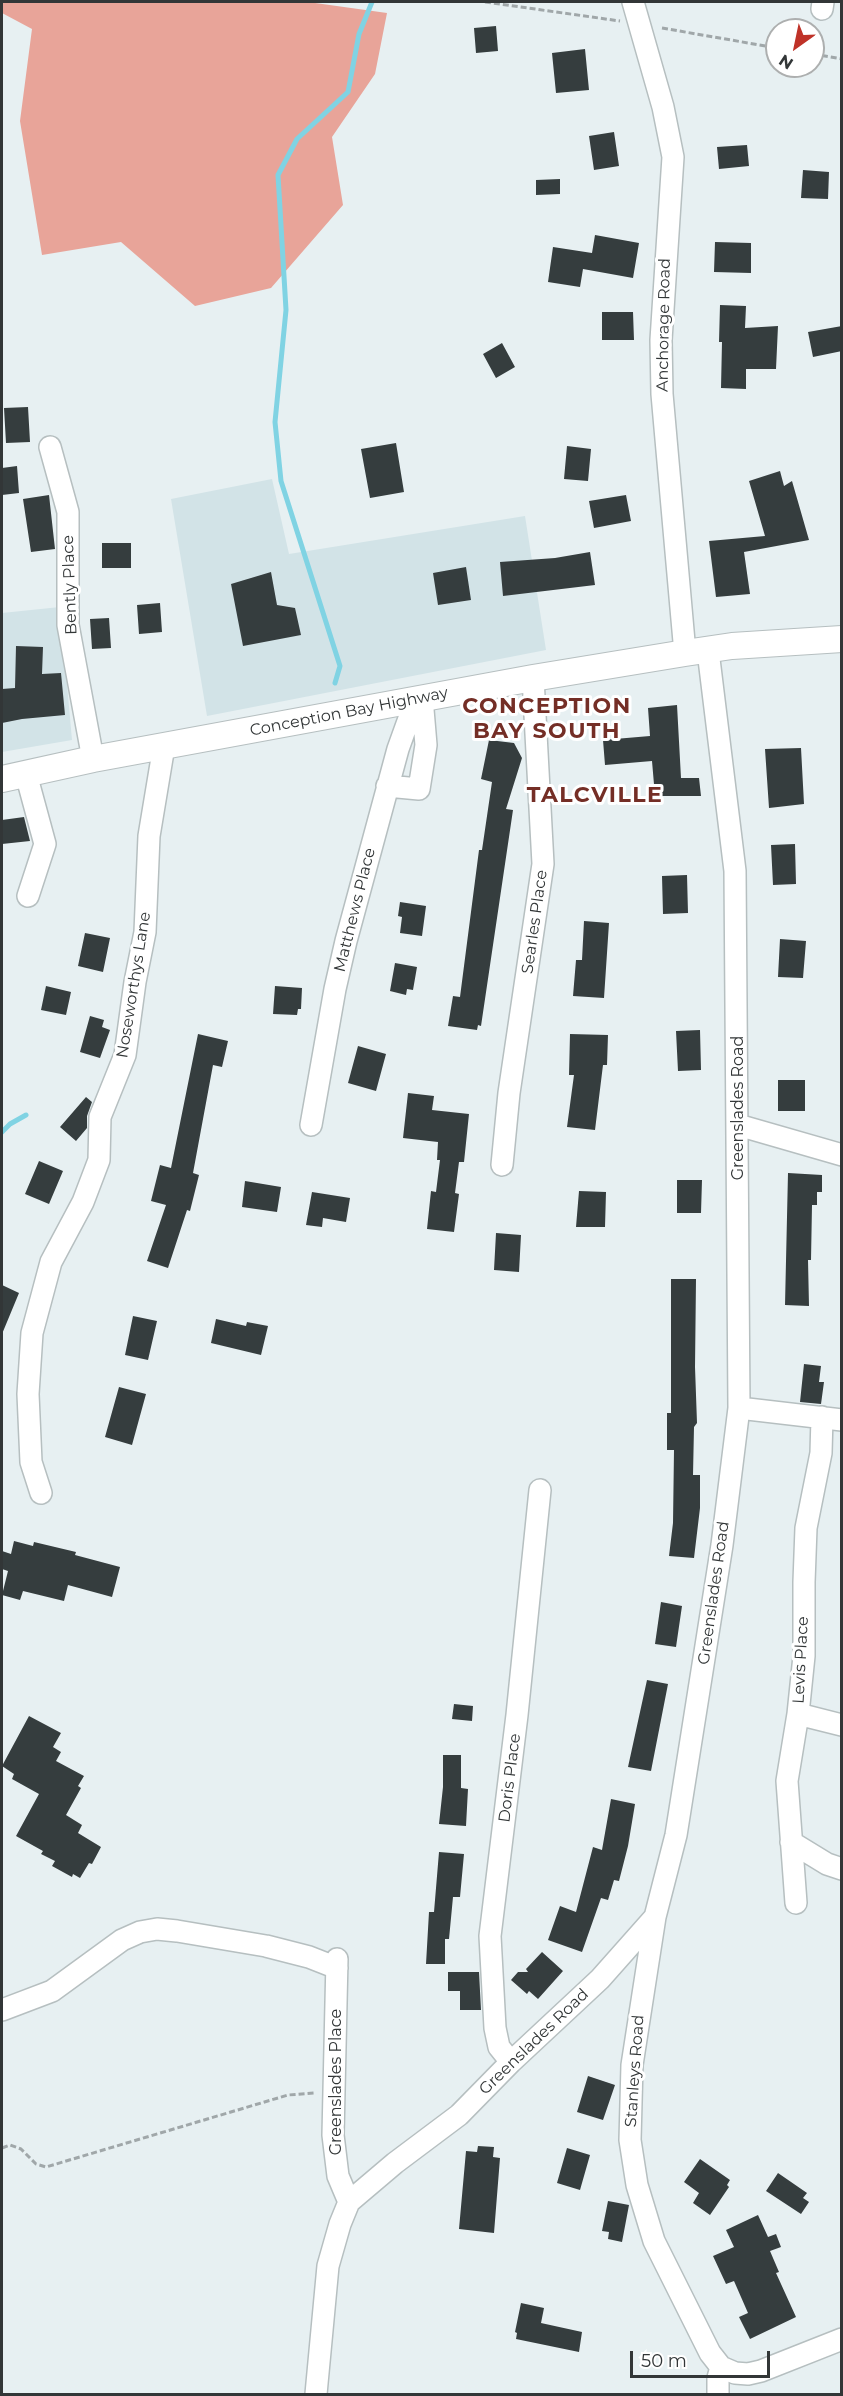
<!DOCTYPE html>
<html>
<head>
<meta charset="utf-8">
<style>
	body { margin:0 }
	#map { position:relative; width:843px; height:2396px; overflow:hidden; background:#e7f0f2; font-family:Montserrat,sans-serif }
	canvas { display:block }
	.frame { position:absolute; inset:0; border:3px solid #323637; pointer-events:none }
	.north { position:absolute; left:765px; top:18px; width:60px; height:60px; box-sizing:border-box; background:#fff; border:2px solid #adafaf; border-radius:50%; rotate:213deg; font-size:16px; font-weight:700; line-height:24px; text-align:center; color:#323637 }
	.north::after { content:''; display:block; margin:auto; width:21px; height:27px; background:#bf3228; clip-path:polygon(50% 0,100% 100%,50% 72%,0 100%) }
	.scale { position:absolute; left:630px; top:2351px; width:140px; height:27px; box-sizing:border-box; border:3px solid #323637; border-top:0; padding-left:8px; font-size:18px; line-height:21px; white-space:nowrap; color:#323637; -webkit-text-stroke:4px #fff; paint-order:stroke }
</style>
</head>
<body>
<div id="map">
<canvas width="843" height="2396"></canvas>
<div class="frame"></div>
<div class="north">N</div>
<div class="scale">50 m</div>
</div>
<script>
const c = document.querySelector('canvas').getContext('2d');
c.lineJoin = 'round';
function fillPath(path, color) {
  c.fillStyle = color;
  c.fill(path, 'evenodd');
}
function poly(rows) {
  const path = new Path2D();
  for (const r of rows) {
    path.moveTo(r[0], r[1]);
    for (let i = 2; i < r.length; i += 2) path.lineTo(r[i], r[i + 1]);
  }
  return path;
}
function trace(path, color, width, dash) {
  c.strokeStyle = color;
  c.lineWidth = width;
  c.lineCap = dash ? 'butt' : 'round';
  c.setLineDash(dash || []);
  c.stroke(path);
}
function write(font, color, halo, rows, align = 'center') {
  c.font = font + ' Montserrat,sans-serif';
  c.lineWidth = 6;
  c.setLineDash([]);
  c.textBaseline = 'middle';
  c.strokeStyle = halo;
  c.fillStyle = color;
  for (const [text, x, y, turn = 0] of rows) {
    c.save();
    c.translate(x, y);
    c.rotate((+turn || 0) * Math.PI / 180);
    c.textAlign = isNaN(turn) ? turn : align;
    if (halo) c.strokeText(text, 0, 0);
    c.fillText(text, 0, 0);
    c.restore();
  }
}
const built = poly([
	[272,479,289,554,525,516,546,650,207,716,171,499],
	[60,607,72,740,2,752,2,613]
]);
const forest = poly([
	[2,2,308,2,387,13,375,74,332,137,343,205,271,288,195,306,121,242,42,255,20,121,32,29,2,13]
]);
const stream = poly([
	[335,683,340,666,281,481,275,422,286,310,278,175,297,139,348,92,359,34,372,2],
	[2,1132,10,1124,26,1115]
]);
const building = poly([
	[496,26,498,51,476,53,474,28],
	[585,49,589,90,556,93,552,53],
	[614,132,619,166,594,170,589,136],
	[747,145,749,166,719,169,717,147],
	[803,170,829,172,828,199,801,198],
	[560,179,560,194,536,195,536,180],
	[595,235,639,243,633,278,583,269,580,287,548,282,553,247,592,253],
	[715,242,751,243,751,273,714,272],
	[720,305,746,306,745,328,778,326,776,369,746,369,746,389,721,388,722,342,719,342],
	[602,312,633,312,634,340,602,340],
	[842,326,842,351,813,357,808,332],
	[502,343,515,367,496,378,483,354],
	[28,407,30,442,6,443,4,408],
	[396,443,404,492,370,498,361,449],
	[567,446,591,449,588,481,564,479],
	[17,466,19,493,2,495,2,468],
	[780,471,784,486,792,481,809,540,744,552,750,594,716,597,709,541,765,536,749,481],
	[49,495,55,549,31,552,23,499],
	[626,495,631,521,594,528,589,501],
	[102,543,131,543,131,568,102,568],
	[590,552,595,585,503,596,500,562,555,558],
	[466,567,471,600,438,605,433,573],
	[271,572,277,605,295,608,301,635,243,646,231,584],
	[160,603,162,632,139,634,137,605],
	[109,618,111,648,92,649,90,619],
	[16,646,43,647,42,674,61,673,65,715,22,719,2,723,2,689,15,688],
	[677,705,681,778,699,778,701,796,655,796,652,761,605,765,603,740,650,736,648,708],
	[489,740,514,743,522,758,506,809,513,810,481,1026,478,1025,477,1030,448,1026,453,996,460,997,479,850,482,850,492,782,481,779],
	[801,748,804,804,769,808,765,749],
	[24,817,30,841,2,844,2,820],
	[795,844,796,884,773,885,771,845],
	[687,875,688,913,663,914,662,876],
	[400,902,426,906,422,936,400,933,402,917,398,916],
	[584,921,609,923,604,998,573,996,576,960,582,960],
	[85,933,110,938,103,972,78,966],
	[780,939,806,941,803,978,778,977],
	[395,963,417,967,413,990,407,989,406,995,390,991],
	[46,986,71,992,66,1015,41,1010],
	[275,986,302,988,301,1009,298,1009,297,1015,273,1014],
	[90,1016,104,1020,102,1027,110,1030,100,1058,80,1052],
	[700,1030,701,1070,678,1071,676,1031],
	[198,1034,228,1041,222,1067,213,1065,193,1173,199,1175,190,1211,187,1210,168,1268,147,1261,166,1205,151,1201,160,1165,171,1168],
	[570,1034,608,1035,607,1065,603,1065,595,1130,567,1127,574,1075,569,1075],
	[358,1046,386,1054,376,1091,348,1083],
	[778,1080,805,1080,805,1111,778,1111],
	[408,1093,434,1096,432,1110,469,1114,464,1162,459,1162,455,1193,459,1194,454,1232,427,1229,431,1191,436,1192,440,1160,437,1160,438,1142,403,1138],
	[86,1097,92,1102,87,1116,87,1128,76,1141,60,1127],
	[39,1161,63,1171,49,1204,25,1194],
	[788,1173,822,1175,822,1192,817,1192,817,1205,812,1205,811,1260,808,1260,809,1306,785,1305],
	[677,1180,702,1180,701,1213,677,1213],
	[245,1181,281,1187,277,1212,242,1207],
	[579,1191,606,1192,605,1227,576,1227],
	[312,1192,350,1198,346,1222,323,1218,322,1227,306,1225],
	[496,1233,521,1235,519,1272,494,1270],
	[671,1279,696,1279,695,1367,697,1423,694,1427,693,1475,700,1475,700,1508,694,1558,669,1556,673,1523,674,1450,667,1450,667,1413,671,1413],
	[2,1285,19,1293,2,1334],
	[133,1316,157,1321,148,1360,125,1355],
	[216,1319,246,1326,247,1322,268,1326,261,1355,211,1343],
	[804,1364,821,1366,819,1382,824,1382,821,1404,800,1402],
	[119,1387,146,1394,132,1445,105,1437],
	[14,1541,33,1546,34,1542,76,1552,75,1555,120,1567,112,1597,68,1585,64,1601,23,1591,20,1600,2,1595,8,1571,2,1569,2,1551,11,1554],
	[661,1602,682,1606,676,1647,655,1644],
	[647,1680,668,1684,651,1771,628,1767],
	[454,1704,473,1706,472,1721,452,1719],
	[29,1716,61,1733,53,1747,61,1752,56,1761,84,1776,78,1786,81,1788,66,1815,82,1825,78,1833,101,1847,92,1864,89,1863,80,1878,73,1874,72,1877,52,1866,55,1861,41,1854,43,1851,16,1836,39,1794,12,1779,14,1774,2,1766],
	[443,1755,461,1755,461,1788,468,1789,466,1826,439,1824,443,1787],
	[611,1799,635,1804,628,1846,619,1881,614,1880,608,1900,601,1898,582,1952,548,1940,560,1906,576,1912,593,1847,602,1850],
	[439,1852,464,1854,460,1897,453,1897,449,1939,445,1939,445,1964,426,1964,429,1912,434,1912],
	[542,1952,563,1971,538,1999,529,1991,527,1994,511,1980,518,1972,528,1972,526,1969],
	[448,1972,479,1972,481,2010,460,2010,460,1991,448,1991],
	[588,2076,615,2085,603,2120,577,2112],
	[478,2146,494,2147,493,2157,500,2158,494,2233,459,2229,466,2151,477,2152],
	[567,2148,590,2155,580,2190,557,2183],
	[700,2159,730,2180,727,2185,729,2187,710,2215,693,2203,699,2193,684,2182],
	[778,2173,807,2193,803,2198,809,2202,801,2214,766,2191],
	[608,2201,629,2205,622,2242,608,2239,609,2232,602,2231],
	[758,2215,768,2237,776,2234,781,2247,770,2251,779,2272,776,2273,796,2317,750,2339,739,2317,748,2313,734,2281,726,2284,713,2256,734,2247,726,2230],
	[521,2303,544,2308,541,2323,582,2332,579,2352,516,2339,517,2333,515,2332]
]);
const path = poly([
	[485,2,620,21],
	[662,28,777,48],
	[813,54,842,59],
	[2,2148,10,2145,21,2149,36,2164,46,2167,288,2095,314,2093]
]);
const minor = poly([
	[633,2,663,107,673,157,661,340,662,394,685,653],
	[822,9,823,2],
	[50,447,68,512,68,625,93,759],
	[26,774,45,844,28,896],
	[387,786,419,789,426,745,422,698],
	[311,1125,335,989,346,941,398,749,416,699],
	[738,1125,842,1155],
	[502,1165,509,1093,543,864,533,678],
	[739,1408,842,1420],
	[41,1493,31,1462,28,1394,32,1333,51,1262,83,1202,99,1160,100,1117,125,1055,135,982,145,932,149,836,164,746],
	[798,1714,842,1725],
	[791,1842,827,1864,842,1869],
	[796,1903,787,1781,798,1714,804,1656,804,1582,806,1528,821,1453,822,1417],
	[655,1917,632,2065,630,2140,637,2185,654,2241,710,2353,721,2367,735,2373,748,2374,761,2371,842,2339],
	[337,1959,333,2135,338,2176,349,2202],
	[2,2010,52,1991,122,1940,140,1932,157,1929,177,1931,266,1946,309,1957,337,1968],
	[511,2062,499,2047,495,2028,490,1936,517,1715,540,1490],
	[316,2394,328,2266,340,2224,349,2202,395,2163,459,2115,511,2062,600,1979,655,1917,676,1835,722,1545,739,1408,735,871,708,651],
	[718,2394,718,2378,721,2367]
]);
const major = poly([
	[2,779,93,759,533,678,685,653,732,646,842,639]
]);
const streetNames = [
	["Anchorage Road",664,325,-89],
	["Bently Place",70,585,-92],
	["Conception Bay Highway",349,712,-11],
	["Matthews Place",355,910,-76],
	["Searles Place",535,922,-82],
	["Noseworthys Lane",134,985,-81],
	["Greenslades Road",738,1108,-90],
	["Greenslades Road",714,1593,-82],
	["Levis Place",801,1660,-87],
	["Doris Place",510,1778,-83],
	["Greenslades Road",534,2042,-44],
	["Stanleys Road",635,2071,-86],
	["Greenslades Place",336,2082,-90]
];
const districtNames = [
	["CONCEPTION",547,707],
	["BAY SOUTH",547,732],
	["TALCVILLE",595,796]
];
fillPath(built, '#d2e3e7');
fillPath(forest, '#e8a499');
trace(stream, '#80d3e3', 5);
fillPath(building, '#353d3e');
trace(minor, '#b6bfc0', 24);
trace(major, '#b6bfc0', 28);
trace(path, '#a0a7a9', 3, [6, 3]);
trace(minor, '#fff', 21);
trace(major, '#fff', 26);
write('16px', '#323637', '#fff', streetNames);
c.letterSpacing = '1.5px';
write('bold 22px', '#742e26', '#fff', districtNames);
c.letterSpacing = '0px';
</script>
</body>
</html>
